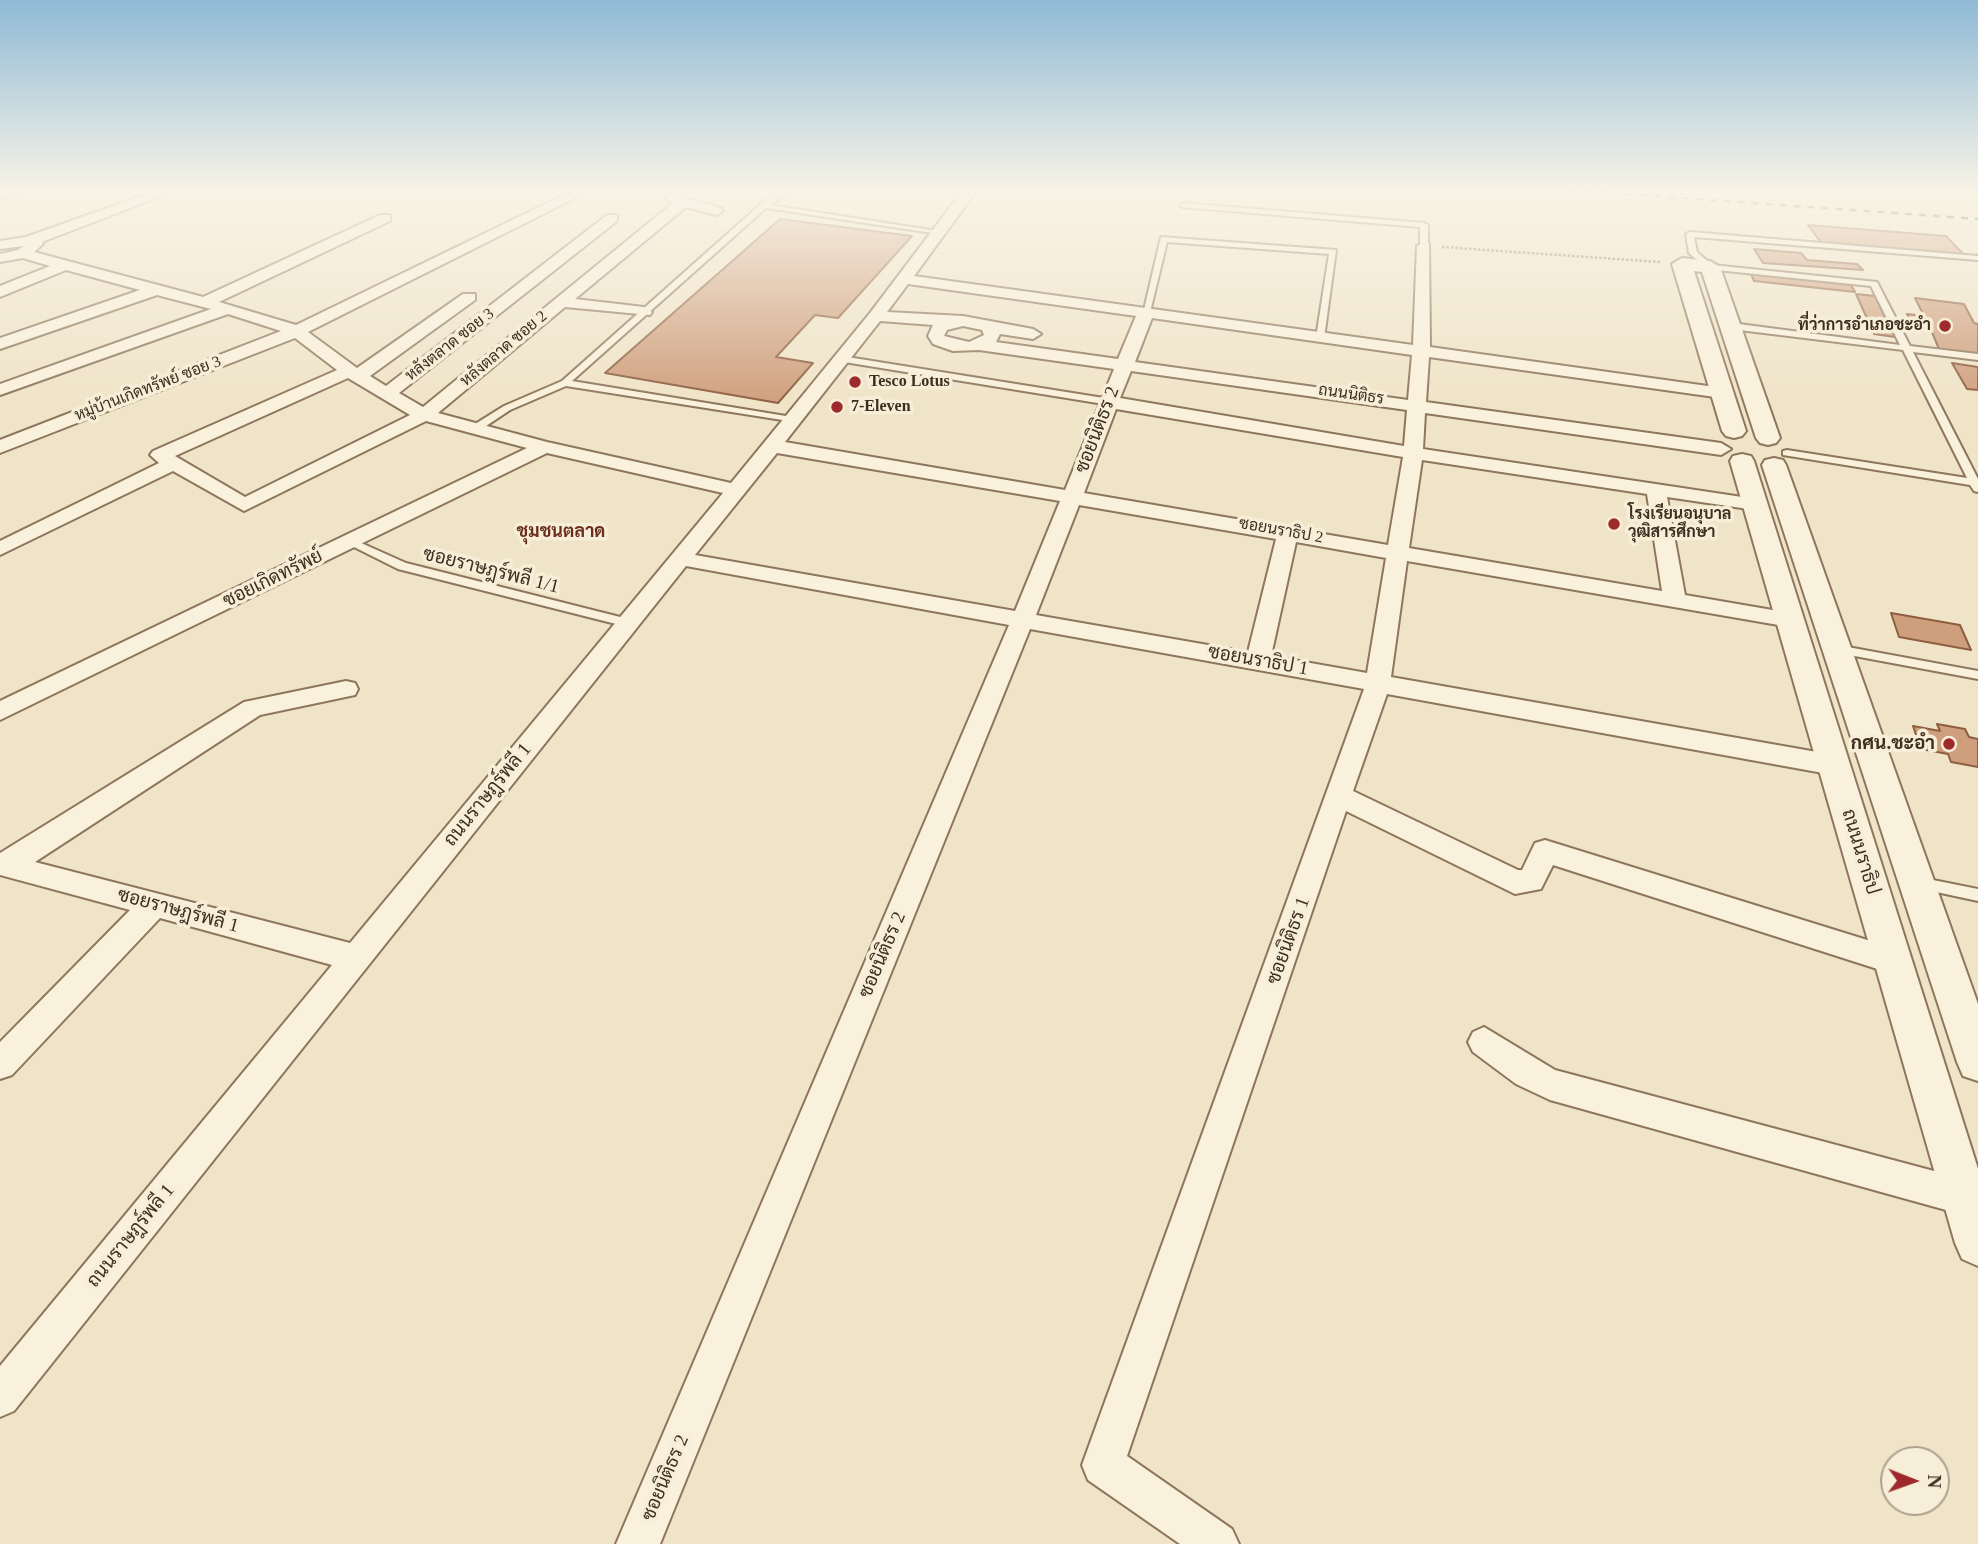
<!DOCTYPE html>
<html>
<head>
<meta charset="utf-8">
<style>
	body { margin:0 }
	#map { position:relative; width:1978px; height:1544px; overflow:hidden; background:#f0e4c8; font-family:"Times New Roman",serif }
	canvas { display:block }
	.north { position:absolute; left:1880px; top:1446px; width:70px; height:70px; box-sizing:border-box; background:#f7eed8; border:2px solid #ada18e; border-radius:50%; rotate:91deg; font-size:19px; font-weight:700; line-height:28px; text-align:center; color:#3d2e20 }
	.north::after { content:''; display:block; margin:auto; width:24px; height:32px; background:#9e2a2b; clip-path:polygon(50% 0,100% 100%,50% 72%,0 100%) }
</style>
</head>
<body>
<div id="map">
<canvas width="1978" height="1544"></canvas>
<div class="north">N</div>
</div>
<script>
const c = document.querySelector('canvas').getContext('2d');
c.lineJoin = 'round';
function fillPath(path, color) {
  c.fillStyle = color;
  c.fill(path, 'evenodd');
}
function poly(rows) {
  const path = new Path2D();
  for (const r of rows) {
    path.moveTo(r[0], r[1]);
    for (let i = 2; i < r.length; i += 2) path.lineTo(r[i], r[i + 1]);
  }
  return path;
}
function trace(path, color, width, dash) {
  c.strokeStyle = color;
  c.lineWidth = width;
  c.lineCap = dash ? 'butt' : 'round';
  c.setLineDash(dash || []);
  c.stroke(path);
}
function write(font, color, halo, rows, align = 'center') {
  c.font = font + ' "Times New Roman",Sarabun,serif';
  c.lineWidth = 7;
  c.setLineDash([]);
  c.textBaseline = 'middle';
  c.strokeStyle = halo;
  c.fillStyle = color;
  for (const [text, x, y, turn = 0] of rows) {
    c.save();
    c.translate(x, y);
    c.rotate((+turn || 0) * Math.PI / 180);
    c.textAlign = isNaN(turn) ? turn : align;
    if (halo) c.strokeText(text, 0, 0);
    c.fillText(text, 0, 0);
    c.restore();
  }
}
const building = poly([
	[780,219,912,236,838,318,815,315,776,357,813,363,778,403,605,373,780,219],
	[1808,225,1946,236,1964,255,1822,244,1808,225],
	[1754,249,1801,253,1807,260,1857,264,1863,270,1763,263,1754,249],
	[1751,274,1851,285,1855,292,1754,281,1751,274],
	[1856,294,1875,296,1895,337,1874,334,1856,294],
	[1915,298,1964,304,1974,323,1978,324,1978,354,1939,349,1931,330,1913,328,1907,314,1924,316,1915,298],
	[1952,363,1978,367,1978,390,1967,389,1952,363],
	[1891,613,1960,625,1971,650,1899,637,1891,613],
	[1937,724,1965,729,1969,737,1978,739,1978,767,1951,762,1948,754,1921,749,1913,726,1940,731,1937,724]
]);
const path = poly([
	[1442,247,1660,262]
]);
const service = poly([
	[782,190,791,190,771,205,943,232,939,234,766,208,572,381,792,417,795,418,795,422,566,386,510,410,480,430,472,430,472,426,504,406,562,381,761,204,782,190],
	[1184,203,1424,223,1428,225,1428,246,1424,248,1420,246,1420,227,1181,207,1180,205,1184,203],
	[1690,232,1978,256,1978,260,1694,237,1697,252,1712,265,1877,282,1910,346,1978,354,1978,360,1913,352,1978,479,1978,492,1974,491,1970,485,1783,455,1783,451,1787,450,1967,478,1903,350,1731,329,1727,326,1731,323,1900,345,1871,286,1707,269,1689,253,1686,234,1690,232],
	[1161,237,1336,250,1324,338,1320,341,1316,338,1329,254,1167,242,1150,312,1143,314,1161,237],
	[841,356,1110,399,1115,402,1110,405,838,361,838,357,841,356],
	[350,538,406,563,628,619,634,623,628,627,398,569,346,543,344,541,350,538],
	[1837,645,1978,671,1978,679,1833,652,1831,649,1837,645],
	[1918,877,1978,889,1978,901,1913,887,1910,883,1913,879,1918,877]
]);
const minor = poly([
	[22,190,20,193,0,199,0,191,22,190],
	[158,190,177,190,42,242,43,244,34,252,203,297,380,215,390,215,390,221,219,302,296,325,574,190,591,190,308,332,357,368,463,294,475,294,475,300,370,376,386,386,607,215,617,215,617,221,399,393,423,407,673,203,666,199,672,190,682,190,681,197,721,208,723,211,716,215,686,207,575,299,644,307,652,312,650,315,565,307,438,413,547,442,731,483,870,313,963,190,977,190,914,276,1413,345,1417,246,1424,242,1429,243,1430,347,1722,388,1731,393,1722,398,1429,357,1426,402,1721,443,1731,449,1721,455,1425,413,1423,449,1762,500,1765,504,1762,508,1755,510,1667,497,1685,595,1790,613,1798,615,1801,620,1798,625,1790,627,1407,561,1391,677,1834,755,1843,758,1847,765,1843,772,1834,775,1387,694,1353,791,1518,870,1522,870,1535,843,1545,840,1893,948,1904,952,1908,961,1904,970,1893,974,1553,865,1541,889,1515,894,1346,811,1127,1456,1232,1529,1239,1544,1180,1544,1088,1480,1082,1465,1364,689,1030,629,660,1544,616,1544,1009,625,686,566,14,1411,0,1417,0,1366,332,965,160,918,12,1075,0,1079,0,1042,130,910,0,875,0,853,244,702,346,681,355,683,358,689,355,695,260,715,35,862,350,943,723,493,547,453,0,720,0,701,527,448,426,421,244,511,173,471,0,555,0,541,159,463,150,455,153,451,337,370,295,338,0,453,0,440,281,331,228,314,0,395,0,384,211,309,157,295,0,349,0,338,140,290,66,270,0,297,0,286,50,266,23,258,0,262,0,254,18,250,24,246,0,249,0,241,26,237,158,190],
	[908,284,1136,316,1118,359,996,342,1000,334,1033,339,1041,334,1033,329,963,316,887,312,908,284],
	[1152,318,1412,355,1408,400,1135,362,1152,318],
	[880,321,933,325,928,336,933,344,953,351,979,350,1114,369,1065,490,785,442,880,321],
	[963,326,982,330,984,335,969,342,944,336,947,330,963,326],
	[1131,371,1407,410,1404,446,1120,398,1131,371],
	[348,378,410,415,245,497,175,456,348,378],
	[1116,409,1403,457,1388,545,1084,493,1116,409],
	[777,453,1060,501,1015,611,695,555,777,453],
	[1422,460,1647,494,1662,591,1409,548,1422,460],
	[1079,505,1276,539,1248,652,1036,615,1079,505],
	[1296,542,1386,558,1367,673,1271,656,1296,542],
	[1484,1027,1555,1070,1964,1179,1977,1184,1978,1206,1964,1215,1550,1100,1516,1084,1473,1052,1468,1042,1473,1032,1484,1027]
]);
const tertiary = poly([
	[1682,258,1710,261,1720,267,1780,438,1776,443,1768,445,1760,443,1756,438,1702,272,1694,271,1746,431,1742,436,1734,438,1726,436,1722,431,1672,264,1682,258],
	[1742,454,1751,456,1754,461,1978,1169,1978,1266,1962,1259,1955,1243,1730,461,1733,456,1742,454],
	[1774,458,1783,460,1786,465,1978,1004,1978,1081,1963,1076,1957,1062,1762,465,1765,460,1774,458]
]);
const rail = poly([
	[1570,190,1978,219]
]);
const markers = [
	[1945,326,7,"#9e2a2b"],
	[855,382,7,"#9e2a2b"],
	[837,407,7,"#9e2a2b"],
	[1614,524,7,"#9e2a2b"],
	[1949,744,7,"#9e2a2b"]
];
const farPoinames = [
	["ที่ว่าการอำเภอชะอำ",1931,326,"right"],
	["Tesco Lotus",869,382],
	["7-Eleven",851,407],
	["โรงเรียนอนุบาล",1628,515],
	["วุฒิสารศึกษา",1628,533]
];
const farStreetnames = [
	["หลังตลาด ซอย 3",450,345,-38],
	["หลังตลาด ซอย 2",504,349,-40],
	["หมู่บ้านเกิดทรัพย์ ซอย 3",148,389,-21],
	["ถนนนิติธร",1351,395,8],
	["ซอยนราธิป 2",1281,531,10]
];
const farNeighbourhoodnames = [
	["ชุมชนตลาด",561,532]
];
const streetNames = [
	["ซอยนิติธร 2",1098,430,-69],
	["ซอยราษฎร์พลี 1/1",491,571,14],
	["ซอยเกิดทรัพย์",273,579,-26],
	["ซอยนราธิป 1",1258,661,10],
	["ถนนราษฎร์พลี 1",488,795,-51],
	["ถนนนราธิป",1860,852,73],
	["ซอยราษฎร์พลี 1",178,911,15],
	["ซอยนิติธร 1",1289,941,-70],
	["ซอยนิติธร 2",883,955,-67],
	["ถนนราษฎร์พลี 1",131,1236,-51],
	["ซอยนิติธร 2",666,1478,-67]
];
const poiNames = [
	["กศน.ชะอำ",1935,744]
];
fillPath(building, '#cf9f7d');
trace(building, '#8d5f41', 2);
trace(service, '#8d765c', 4);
trace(minor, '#8d765c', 4);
trace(tertiary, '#8d765c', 4);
trace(path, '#8d765c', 2.5, [2.5, 2]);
fillPath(service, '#faf1dc');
fillPath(minor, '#faf1dc');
fillPath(tertiary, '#faf1dc');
trace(rail, '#3d2e20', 2.5, [7, 7]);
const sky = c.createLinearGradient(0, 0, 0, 406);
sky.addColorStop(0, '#8fbad6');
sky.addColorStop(0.47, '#f8f3e6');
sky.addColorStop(1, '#f8f3e600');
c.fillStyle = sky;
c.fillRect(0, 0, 1978, 406);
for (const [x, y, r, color] of markers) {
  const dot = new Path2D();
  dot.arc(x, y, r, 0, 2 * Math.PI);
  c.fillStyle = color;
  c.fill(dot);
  trace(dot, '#f7eed8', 2.5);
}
write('bold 16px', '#3d2e20', '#f7eed8', farPoinames, 'left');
write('16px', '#3d2e20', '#f7eed8', farStreetnames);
write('bold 18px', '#6b2e1e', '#f7eed8', farNeighbourhoodnames);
write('19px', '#3d2e20', '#f7eed8', streetNames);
write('bold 19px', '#3d2e20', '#f7eed8', poiNames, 'right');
</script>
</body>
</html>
